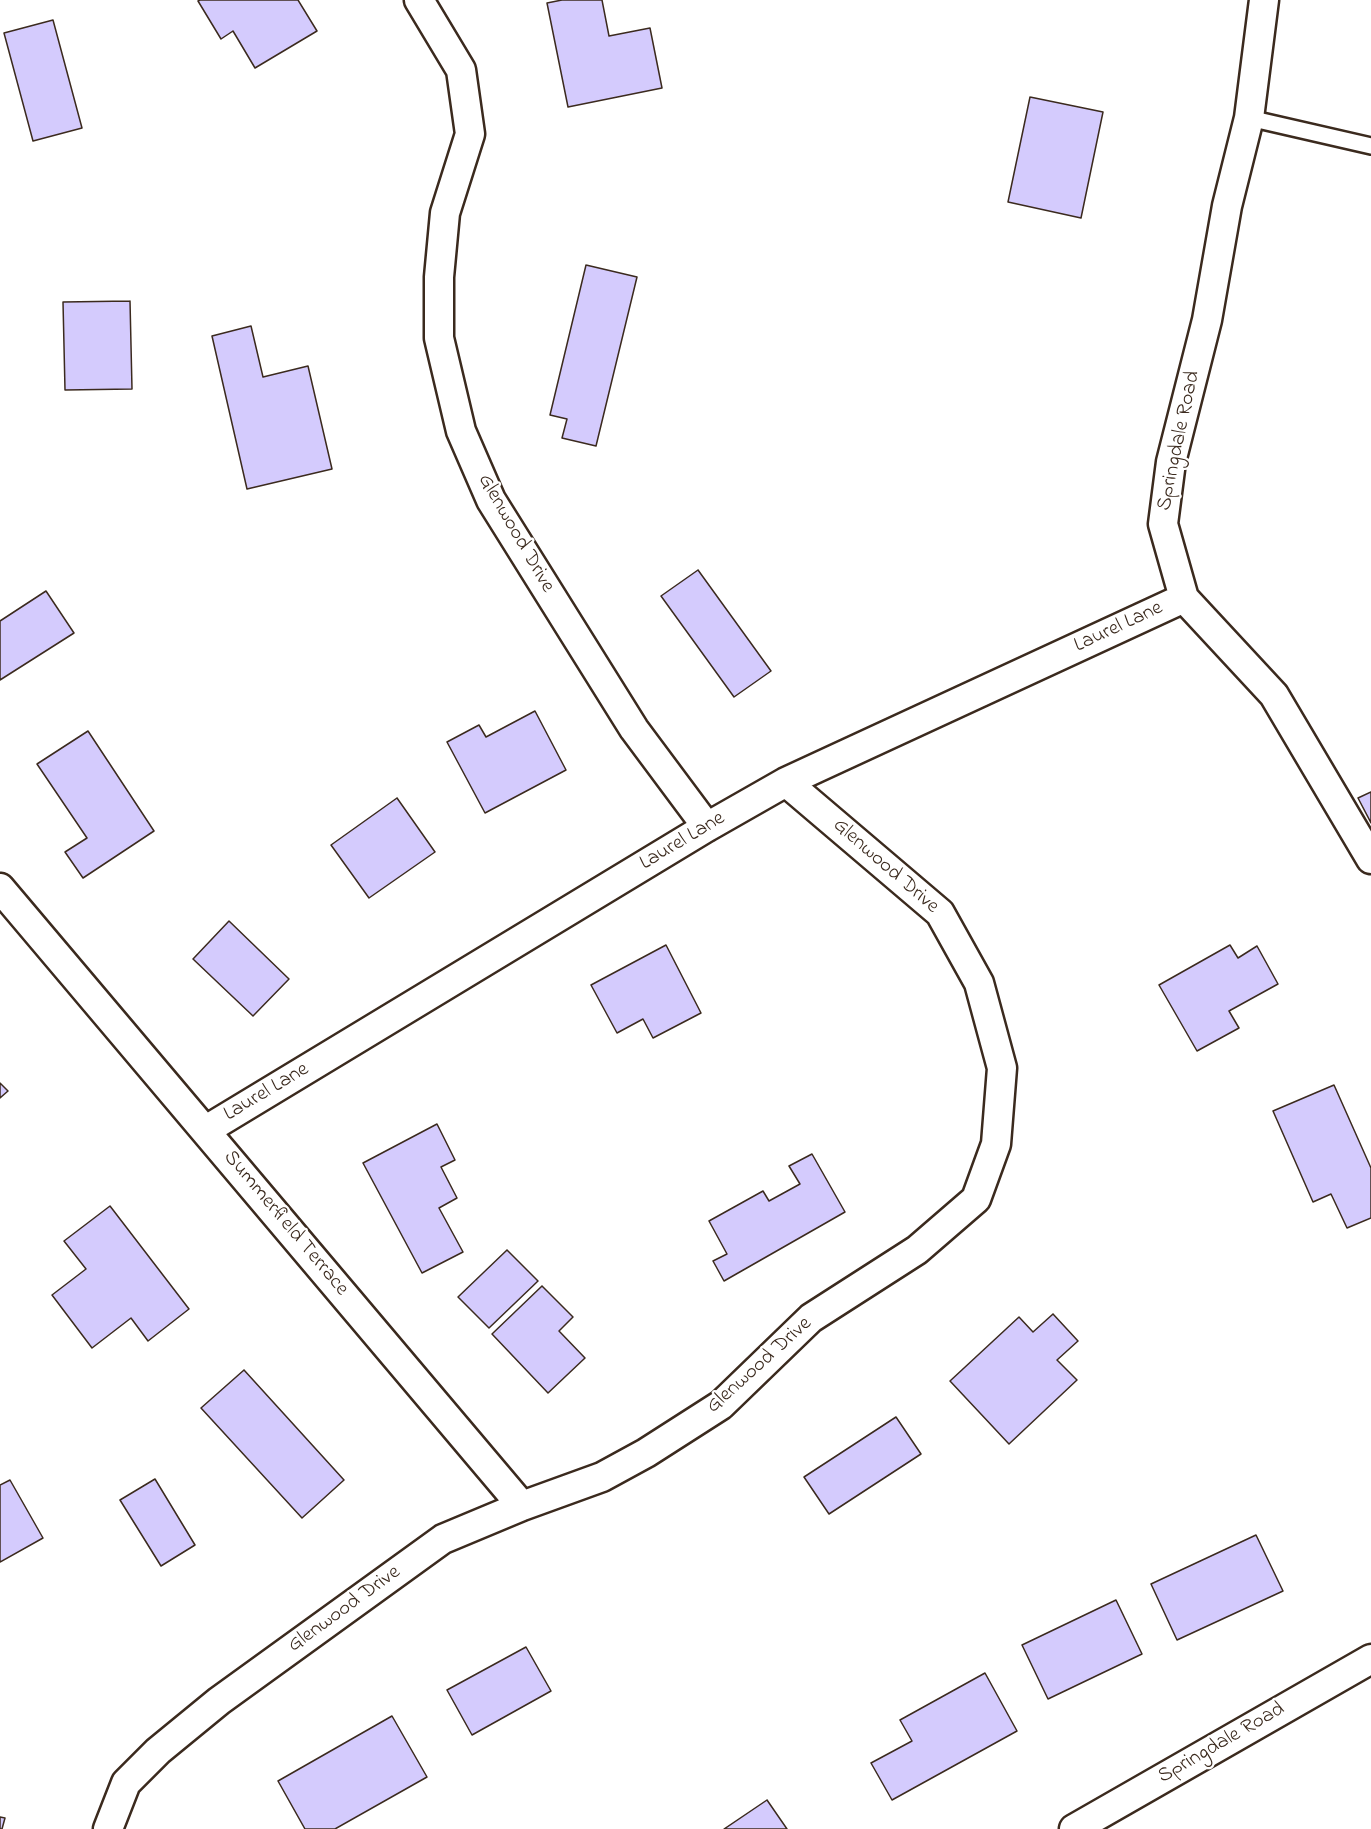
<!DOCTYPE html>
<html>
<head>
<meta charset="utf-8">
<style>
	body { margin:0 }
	canvas { display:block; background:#fff }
</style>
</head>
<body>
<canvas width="1371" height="1829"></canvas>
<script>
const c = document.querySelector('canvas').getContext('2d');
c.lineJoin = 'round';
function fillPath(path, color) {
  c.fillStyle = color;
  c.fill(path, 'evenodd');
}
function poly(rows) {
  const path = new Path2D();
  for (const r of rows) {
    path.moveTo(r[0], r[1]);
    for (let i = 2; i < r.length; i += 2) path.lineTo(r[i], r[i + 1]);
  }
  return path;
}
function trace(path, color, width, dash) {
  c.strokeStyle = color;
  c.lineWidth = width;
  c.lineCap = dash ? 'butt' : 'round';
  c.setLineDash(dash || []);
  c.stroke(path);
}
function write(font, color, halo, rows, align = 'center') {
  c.font = font + ' "Indie Flower",sans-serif';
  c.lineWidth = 4.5;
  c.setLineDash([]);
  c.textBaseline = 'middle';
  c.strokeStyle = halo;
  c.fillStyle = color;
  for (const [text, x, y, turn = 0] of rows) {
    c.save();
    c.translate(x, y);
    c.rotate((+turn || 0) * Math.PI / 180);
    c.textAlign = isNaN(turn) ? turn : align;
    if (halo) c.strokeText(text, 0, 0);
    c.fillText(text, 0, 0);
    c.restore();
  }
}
const building = poly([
	[200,0,298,0,317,31,255,68,233,31,221,39,198,1,200,0],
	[562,0,602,0,609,36,650,28,662,88,568,107,547,3,562,0],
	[53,20,82,128,33,141,4,33,53,20],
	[1030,97,1103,112,1081,218,1008,202,1030,97],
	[586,265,637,277,596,446,562,438,567,419,550,415,586,265],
	[130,301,132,389,65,390,63,302,130,301],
	[251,326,263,377,308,366,332,469,247,489,212,336,251,326],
	[698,570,771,671,734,697,661,596,698,570],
	[46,591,74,633,0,680,0,621,46,591],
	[535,711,566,770,485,813,447,742,479,725,486,737,535,711],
	[88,731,154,831,83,878,65,852,87,838,37,764,88,731],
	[1371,792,1371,823,1358,798,1371,792],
	[397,798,435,852,369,898,331,845,397,798],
	[229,921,289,979,253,1016,193,959,229,921],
	[666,945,701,1013,653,1038,643,1019,617,1033,591,985,666,945],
	[1230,945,1238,958,1257,946,1278,984,1229,1011,1239,1028,1197,1051,1159,985,1230,945],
	[0,1083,8,1091,0,1098,0,1083],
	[1334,1085,1371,1168,1371,1218,1347,1228,1331,1194,1313,1202,1273,1111,1334,1085],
	[437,1124,455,1160,441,1167,457,1198,439,1208,463,1252,422,1273,363,1163,437,1124],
	[812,1154,845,1212,724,1281,713,1261,727,1254,709,1221,763,1191,769,1201,800,1184,789,1166,812,1154],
	[110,1206,189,1309,148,1341,131,1318,92,1348,52,1295,86,1269,64,1241,110,1206],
	[507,1250,538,1281,489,1328,458,1297,507,1250],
	[542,1286,573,1317,559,1331,585,1358,548,1393,492,1334,542,1286],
	[1053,1314,1078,1341,1057,1360,1077,1380,1009,1444,950,1381,1019,1317,1033,1332,1053,1314],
	[244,1370,344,1480,302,1518,201,1408,244,1370],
	[896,1417,921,1454,829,1514,804,1477,896,1417],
	[155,1479,195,1545,161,1566,120,1500,155,1479],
	[10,1480,43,1538,0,1562,0,1485,10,1480],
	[1256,1535,1283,1591,1177,1640,1151,1584,1256,1535],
	[1116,1600,1142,1654,1048,1699,1022,1645,1116,1600],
	[526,1647,551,1691,472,1735,447,1690,526,1647],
	[985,1673,1017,1731,892,1800,871,1763,912,1741,900,1720,985,1673],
	[392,1716,427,1777,335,1829,305,1829,278,1781,392,1716],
	[767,1800,787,1829,724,1829,767,1800],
	[0,1817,5,1818,2,1829,0,1829,0,1817]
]);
const lane = poly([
	[1249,118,1371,146]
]);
const street = poly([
	[419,0,461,70,470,134,445,213,439,277,439,338,461,431,491,500,634,729,707,827],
	[1264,0,1249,118,1227,206,1207,320,1171,462,1163,524,1184,598,1274,695,1371,859],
	[0,888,522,1506],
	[206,1130,707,827,786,782,1184,598],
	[108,1829,126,1783,158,1751,219,1701,443,1539,522,1506,602,1477,646,1453,721,1405,811,1318,917,1250,976,1199,996,1144,1002,1068,979,983,940,913,786,782],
	[1074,1829,1371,1659]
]);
const streetNames = [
	["Springdale Road",1180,441,-78],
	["Glenwood Drive",515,534,60],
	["Laurel Lane",1119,628,-25],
	["Laurel Lane",683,842,-31],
	["Glenwood Drive",885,867,41],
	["Laurel Lane",267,1093,-31],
	["Summerfield Terrace",285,1224,50],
	["Glenwood Drive",760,1366,-42],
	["Glenwood Drive",345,1610,-36],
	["Springdale Road",1222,1744,-30]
];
fillPath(building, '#d4cbfd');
trace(building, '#3b2a1e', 1.5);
trace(lane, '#3b2a1e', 20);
trace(street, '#3b2a1e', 33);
trace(lane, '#fff', 15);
trace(street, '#fff', 28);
write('21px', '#3b2a1e', '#fff', streetNames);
</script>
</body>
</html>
